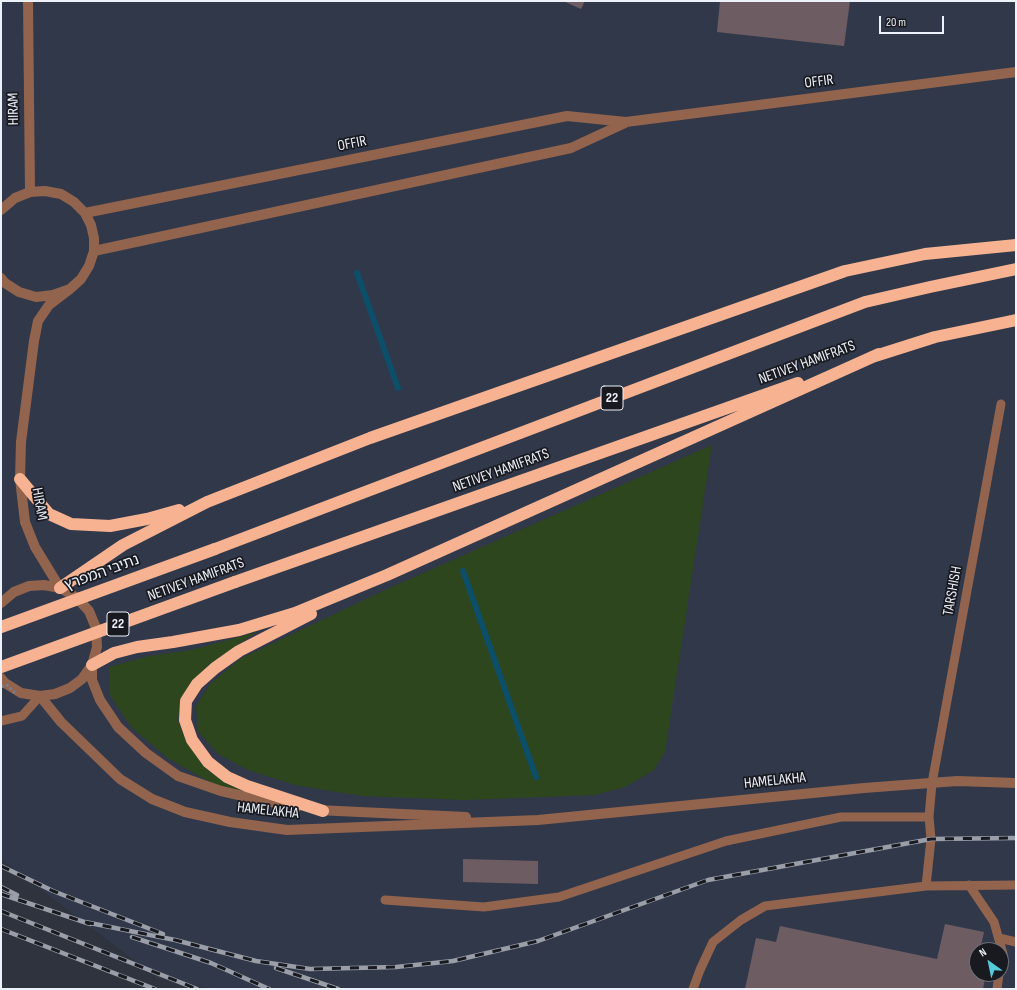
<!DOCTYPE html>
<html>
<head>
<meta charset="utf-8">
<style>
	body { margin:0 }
	#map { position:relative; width:1017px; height:990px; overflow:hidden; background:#2e333e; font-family:"Sofia Sans Condensed",sans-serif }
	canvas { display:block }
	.frame { position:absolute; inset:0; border:2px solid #edf1f9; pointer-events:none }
	.north { position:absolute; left:969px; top:942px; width:40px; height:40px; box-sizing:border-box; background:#181a20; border:1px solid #6d7077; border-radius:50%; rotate:327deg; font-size:11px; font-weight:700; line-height:16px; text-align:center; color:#edf1f9 }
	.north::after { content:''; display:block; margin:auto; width:14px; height:18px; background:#53cbdb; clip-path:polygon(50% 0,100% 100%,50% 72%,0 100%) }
	.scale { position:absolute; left:879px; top:16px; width:65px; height:18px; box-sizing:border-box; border:2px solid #edf1f9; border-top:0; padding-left:5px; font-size:12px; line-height:14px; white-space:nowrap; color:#edf1f9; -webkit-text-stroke:3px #181a20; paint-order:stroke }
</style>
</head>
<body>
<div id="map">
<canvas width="1017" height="990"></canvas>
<div class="frame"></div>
<div class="north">N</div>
<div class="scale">20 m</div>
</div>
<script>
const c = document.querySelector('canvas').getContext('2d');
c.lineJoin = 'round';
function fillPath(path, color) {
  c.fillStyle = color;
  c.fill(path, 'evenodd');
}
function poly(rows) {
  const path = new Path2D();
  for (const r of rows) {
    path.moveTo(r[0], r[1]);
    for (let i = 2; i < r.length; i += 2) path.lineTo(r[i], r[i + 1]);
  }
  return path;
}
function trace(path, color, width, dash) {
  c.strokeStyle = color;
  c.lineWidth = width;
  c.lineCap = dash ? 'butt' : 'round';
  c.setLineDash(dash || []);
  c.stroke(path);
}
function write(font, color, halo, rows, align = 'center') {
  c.font = font + ' "Sofia Sans Condensed","Noto Sans Hebrew",sans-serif';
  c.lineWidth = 3.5;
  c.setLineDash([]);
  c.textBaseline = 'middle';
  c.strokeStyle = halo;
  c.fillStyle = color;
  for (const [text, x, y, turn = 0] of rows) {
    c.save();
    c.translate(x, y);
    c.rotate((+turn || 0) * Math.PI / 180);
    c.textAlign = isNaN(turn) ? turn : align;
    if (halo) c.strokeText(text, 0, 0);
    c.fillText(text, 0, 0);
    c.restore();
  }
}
const built = poly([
	[1,1,1016,1,1016,989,215,989,157,978,1,859],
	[977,950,1001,950,1001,974,977,974]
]);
const green = poly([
	[712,445,665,752,654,770,625,787,595,795,465,800,362,796,295,785,248,770,218,754,198,731,196,707,210,684,240,659,385,590],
	[257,632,211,663,193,680,180,699,178,721,187,743,204,767,224,782,244,791,217,786,169,759,131,727,109,694,109,667,149,656,191,650]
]);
const stream = poly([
	[357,273,398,388],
	[463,571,536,777]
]);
const building = poly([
	[563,1,585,1,581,9],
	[720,1,850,1,844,46,717,32],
	[463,859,538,861,538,884,463,882],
	[945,924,984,932,980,950,977,950,977,974,986,974,983,989,745,989,756,938,776,942,780,926,937,959]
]);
const service = poly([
	[1,721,22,716,40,696],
	[969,885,994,922,1003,954,1001,966],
	[926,886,931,839,929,817,932,783,1001,404],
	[385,900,484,907,559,897,726,841,841,817,929,817],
	[999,938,1016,942],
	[693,989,700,970,713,942,741,920,765,906,926,886,1016,885],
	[997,989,999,974]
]);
const minor = poly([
	[28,1,30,192],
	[1,210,15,198,30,192,45,191,61,194,74,202,85,213,91,225,94,238,94,251,89,266,81,279,70,289,53,295,36,297,19,292,5,283,1,278],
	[85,213,567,116,626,122,1016,72],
	[94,251,571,148,625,123],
	[60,588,35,547,25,522,20,479,21,442,34,341,38,321,49,305,70,289],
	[1,603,14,592,29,586,44,585,60,588,76,597,89,611,96,628,97,647,92,665,82,679,70,688,55,694,40,696,21,693,5,683,1,678],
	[92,665,92,680,100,700,118,727,146,753,178,776,221,791,265,801,297,807],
	[40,696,61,722,120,779,152,799,185,812,230,822,287,830,538,820,864,788,957,781,1016,783],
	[317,810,466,817]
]);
const motorway = poly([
	[872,357,935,337,1016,320],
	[20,479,49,514,71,524,110,526,147,519,179,510],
	[215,549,865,302,930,287,1016,269],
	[235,582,798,383],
	[60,588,123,545,207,502,370,438,845,271,925,254,1016,245],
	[311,614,239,651,215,668,197,684,186,701,185,720,192,740,208,762,227,777,247,786,323,811],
	[92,665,114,653,137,647,173,642,239,630,295,613,387,575,879,354]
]);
const rail = poly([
	[1,866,53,891,163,934],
	[1,887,17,895],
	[1,894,90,924],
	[1,911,197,989],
	[85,922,175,940,256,961,310,969,396,967,453,961,538,941,708,880,931,839,1016,838],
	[1,929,155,989],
	[132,937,211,963,269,989],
	[276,968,338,989]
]);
const pathBridge = poly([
	[1,687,7,685,15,693]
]);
const motorwayBridge = poly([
	[1,627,215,549],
	[1,667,235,582]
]);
const shields = [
	[612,398,22],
	[118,624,22]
];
const shieldNames = [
	["22",612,398],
	["22",118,624]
];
const streetNames = [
	["OFFIR",819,82,-7],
	["HIRAM",14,109,-91],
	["OFFIR",352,144,-11],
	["NETIVEY HAMIFRATS",807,363,-20],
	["NETIVEY HAMIFRATS",501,471,-20],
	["HIRAM",39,504,80],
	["נתיבי המפרץ",102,573,-20],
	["NETIVEY HAMIFRATS",196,580,-20],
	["TARSHISH",953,591,-80],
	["HAMELAKHA",775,781,-6],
	["HAMELAKHA",268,811,6]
];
fillPath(built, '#31384a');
fillPath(green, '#2d461d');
trace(stream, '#0d4e69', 6);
fillPath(building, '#6d5d63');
trace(service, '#92644d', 9);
trace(minor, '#92644d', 10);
trace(motorway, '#f7b391', 12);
trace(rail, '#9a9ea8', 4.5);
trace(rail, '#181a20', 3, [9]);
trace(pathBridge, '#7a7f89', 2.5, [3, 2]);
trace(motorwayBridge, '#f7b391', 12);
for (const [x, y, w] of shields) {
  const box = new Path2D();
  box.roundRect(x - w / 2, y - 12, w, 24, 3);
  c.fillStyle = '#181a20';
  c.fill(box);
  trace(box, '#edf1f9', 1);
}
write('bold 14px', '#edf1f9', null, shieldNames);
write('15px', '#edf1f9', '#181a20', streetNames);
</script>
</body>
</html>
